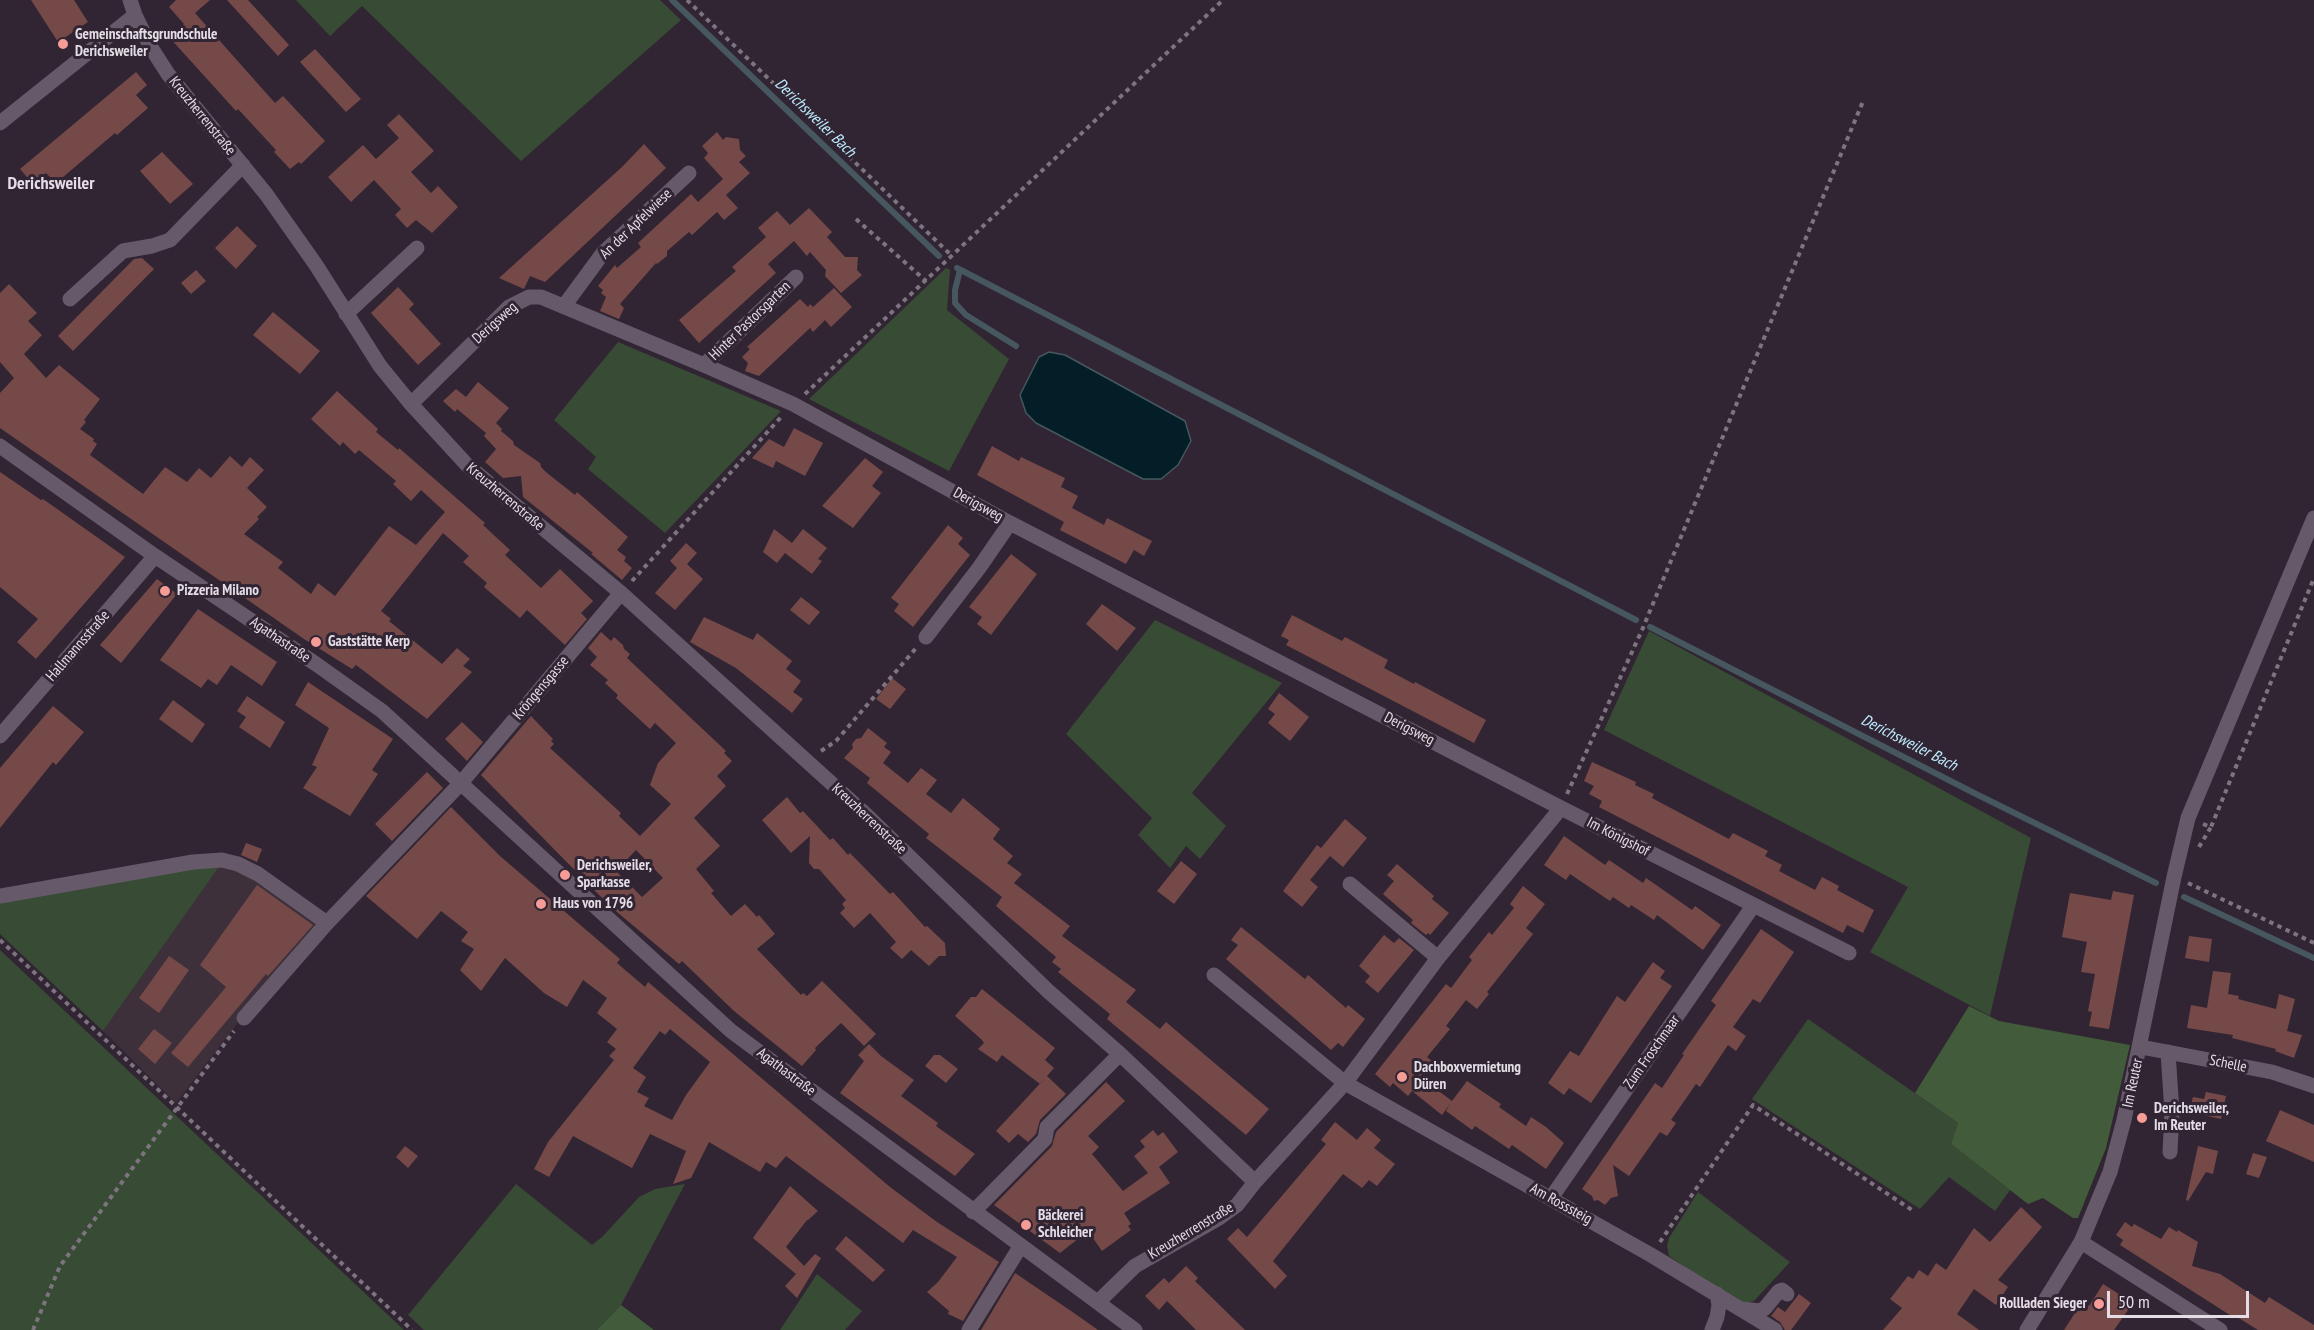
<!DOCTYPE html>
<html>
<head>
<meta charset="utf-8">
<style>
	body { margin:0 }
	#map { position:relative; width:2314px; height:1330px; overflow:hidden; background:#312533; font-family:"PT Sans Narrow",sans-serif }
	canvas { display:block }
	.scale { position:absolute; left:2107px; top:1291px; width:142px; height:27px; box-sizing:border-box; border:3px solid #e4dde6; border-top:0; padding-left:8px; font-size:18px; line-height:21px; white-space:nowrap; color:#e4dde6; -webkit-text-stroke:4px #312533; paint-order:stroke }
</style>
</head>
<body>
<div id="map">
<canvas width="2314" height="1330"></canvas>
<div class="scale">50 m</div>
</div>
<script>
const c = document.querySelector('canvas').getContext('2d');
c.lineJoin = 'round';
function fillPath(path, color) {
  c.fillStyle = color;
  c.fill(path, 'evenodd');
}
function poly(rows) {
  const path = new Path2D();
  for (const r of rows) {
    path.moveTo(r[0], r[1]);
    for (let i = 2; i < r.length; i += 2) path.lineTo(r[i], r[i + 1]);
  }
  return path;
}
function trace(path, color, width, dash) {
  c.strokeStyle = color;
  c.lineWidth = width;
  c.lineCap = dash ? 'butt' : 'round';
  c.setLineDash(dash || []);
  c.stroke(path);
}
function write(font, color, halo, rows, align = 'center') {
  c.font = font + ' "PT Sans Narrow",sans-serif';
  c.lineWidth = 6;
  c.setLineDash([]);
  c.textBaseline = 'middle';
  c.strokeStyle = halo;
  c.fillStyle = color;
  for (const [text, x, y, turn = 0] of rows) {
    c.save();
    c.translate(x, y);
    c.rotate((+turn || 0) * Math.PI / 180);
    c.textAlign = isNaN(turn) ? turn : align;
    if (halo) c.strokeText(text, 0, 0);
    c.fillText(text, 0, 0);
    c.restore();
  }
}
const commercial = poly([
	[221,864,237,868,322,924,243,1016,176,1103,103,1031]
]);
const green = poly([
	[296,0,660,0,681,20,521,161,362,6,330,36],
	[946,268,950,270,947,310,1009,359,949,471,809,399],
	[618,342,781,411,665,533,588,469,596,457,554,420],
	[1155,620,1282,683,1192,793,1226,826,1200,859,1186,846,1170,868,1138,835,1152,818,1066,734],
	[1649,631,2031,838,1990,1016,1870,952,1908,887,1604,730],
	[221,864,103,1031,0,934,0,900],
	[0,950,404,1330,0,1330],
	[1808,1019,1958,1123,1951,1144,2010,1190,1995,1211,1949,1177,1920,1209,1752,1099],
	[516,1184,592,1245,602,1237,639,1197,655,1189,685,1184,621,1305,597,1330,424,1330,408,1315],
	[1698,1192,1790,1262,1754,1301,1747,1303,1736,1301,1669,1256,1667,1246,1669,1238],
	[817,1274,862,1311,845,1330,780,1330]
]);
const forest = poly([
	[1969,1006,1999,1021,2130,1045,2106,1148,2078,1218,2073,1218,2043,1198,2028,1204,2010,1190,1951,1144,1958,1123,1915,1093],
	[621,1305,654,1330,597,1330]
]);
const water = poly([
	[1049,352,1065,355,1185,421,1191,441,1178,465,1161,479,1143,479,1036,423,1026,413,1020,395,1039,357,1049,352]
]);
const stream = poly([
	[672,0,939,256],
	[957,268,1636,620],
	[960,270,955,290,955,303,966,315,1016,346],
	[1650,627,1974,793,2156,883],
	[2184,897,2314,958]
]);
const building = poly([
	[31,0,74,0,88,22,58,42],
	[176,0,210,0,195,13,275,103,283,96,325,141,301,164,299,162,290,169,274,152,276,150,238,109,236,111,169,37,184,24,169,7],
	[227,0,248,0,289,45,278,56],
	[315,49,361,99,346,112,300,62],
	[136,72,147,85,136,95,148,108,117,135,115,133,56,183,46,173,33,184,20,169],
	[399,114,434,151,411,172,431,193,438,186,458,207,432,233,416,220,407,228,395,215,401,209,374,180,351,202,328,177,363,145,376,159,399,138,387,125],
	[717,132,723,140,726,137,739,139,740,150,746,156,739,162,750,173,726,195,738,208,724,220,717,212,692,235,689,232,667,251,667,256,657,264,656,263,620,304,624,308,619,319,600,311,606,297,601,293,603,290,598,286,615,265,617,268,641,247,638,243,691,194,698,202,723,179,704,158,708,153,702,146],
	[644,144,666,168,545,282,530,276,524,289,499,278,622,167],
	[162,152,193,184,170,204,140,171],
	[809,208,832,232,827,237,845,257,858,257,857,270,862,275,841,293,825,276,826,270,810,252,807,256,794,241,768,264,776,273,699,343,679,320,736,271,732,267,766,237,758,228,777,211,790,225],
	[237,226,257,246,236,269,215,248],
	[142,258,154,269,73,351,58,336,134,259],
	[196,270,206,281,191,294,181,283],
	[9,284,37,313,28,321,42,335,24,354,46,378,59,365,100,399,84,420,86,422,80,429,94,439,93,441,97,444,90,455,143,494,165,467,187,482,199,468,211,478,230,456,242,467,250,457,264,470,247,488,267,507,257,517,259,519,244,534,283,562,278,568,311,594,318,583,335,596,389,526,416,545,445,512,421,490,411,501,393,484,396,481,359,450,355,454,343,442,340,446,311,419,337,391,378,429,376,432,398,450,399,448,485,523,483,525,510,550,505,555,541,588,560,569,593,601,581,613,587,619,565,645,527,610,520,618,484,587,487,583,463,562,469,556,443,533,381,611,391,619,389,621,442,664,457,648,470,659,463,666,472,672,427,719,356,665,352,669,304,639,0,428,0,393,14,378,0,362,0,293],
	[398,287,414,304,409,309,441,344,418,365,371,313],
	[834,288,852,307,831,327,825,320,813,332,810,328,759,376,745,371,748,363,742,357,750,349,747,347,800,299,808,307,810,304,813,307],
	[273,312,320,351,300,374,253,335],
	[478,382,509,408,496,423,502,429,501,431,513,441,514,445,540,463,541,467,547,473,575,495,577,492,628,537,617,550,626,557,624,561,632,568,622,580,591,554,593,553,523,497,521,476,503,478,485,462,496,449,484,436,486,433,457,409,455,412,443,401,456,389,466,397],
	[794,428,823,443,805,476,776,461,773,468,752,458,769,439,784,447],
	[992,446,1019,461,1021,457,1065,478,1061,487,1078,496,1072,508,1104,525,1107,518,1152,541,1144,556,1134,550,1126,564,1060,530,1064,522,977,475],
	[865,458,883,472,872,486,881,493,853,528,822,506],
	[0,472,41,500,43,499,125,557,36,659,17,642,38,619,0,587],
	[948,525,963,538,958,544,970,555,913,627,894,611,899,604,891,598],
	[774,529,792,543,803,529,827,548,818,559,822,561,812,574,785,553,777,563,763,552],
	[686,543,697,553,687,564,703,579,675,610,655,593,677,568,670,561],
	[1011,554,1037,574,991,635,977,624,982,617,969,607],
	[157,579,177,594,121,663,100,645],
	[801,597,820,612,809,625,790,610],
	[1102,604,1136,628,1117,651,1086,624],
	[198,609,277,662,262,686,231,665,217,685,208,679,201,688,160,660],
	[1292,615,1342,641,1345,637,1371,651,1388,660,1384,668,1414,684,1415,682,1486,720,1474,743,1286,645,1289,640,1281,636],
	[704,617,753,640,757,633,792,661,786,669,801,681,793,692,803,699,792,713,736,668,690,642],
	[601,632,611,641,614,637,623,645,624,649,630,654,627,658,726,751,724,753,732,761,717,776,726,786,694,818,720,846,696,869,714,891,711,893,731,916,745,904,757,917,759,915,775,934,757,949,801,995,803,993,807,996,822,981,876,1034,864,1046,841,1023,815,1048,816,1050,802,1066,734,1011,682,961,679,964,611,907,481,775,531,716,553,739,551,741,554,744,550,748,621,813,619,816,640,836,671,804,650,785,658,763,676,743,655,723,650,729,616,698,618,695,605,683,608,680,590,665,597,657,588,648],
	[636,850,663,878,642,897,616,871],
	[892,678,906,689,890,709,876,699],
	[308,682,393,739,372,770,378,774,350,816,303,788,317,767,312,765,329,728,295,705],
	[1279,693,1309,717,1290,741,1268,723,1275,714,1268,709],
	[247,696,285,722,270,748,239,727,246,717,237,711],
	[173,700,205,724,192,743,159,719],
	[53,706,84,732,56,765,53,762,0,828,0,768],
	[462,722,483,742,467,761,445,739],
	[868,728,887,743,884,747,891,752,883,763,908,783,921,768,937,780,926,794,951,813,963,798,1000,829,993,839,1013,856,1007,863,1022,874,1014,883,1070,926,1062,936,1136,990,1126,1002,1160,1029,1166,1022,1173,1028,1269,1109,1246,1135,1107,1019,1110,1014,1058,972,1061,969,1052,962,1056,957,996,906,1002,897,926,838,929,834,867,783,870,778,844,758,853,748,852,744,856,739,861,738],
	[1592,762,1636,782,1635,785,1654,794,1652,798,1729,839,1733,833,1768,851,1765,856,1782,865,1779,871,1815,890,1822,877,1839,886,1837,890,1874,910,1863,933,1847,925,1843,933,1599,807,1602,801,1589,794,1594,786,1584,781],
	[427,772,443,788,392,841,375,824],
	[787,797,800,813,803,811,830,840,833,838,848,855,850,853,890,894,893,892,925,927,927,926,945,943,946,956,939,956,929,966,911,950,902,959,890,948,896,942,870,913,854,928,840,913,845,908,842,904,846,900,819,869,814,869,809,863,810,836,791,853,762,820],
	[451,807,500,856,620,959,617,963,645,987,648,982,890,1187,937,1222,999,1262,963,1321,948,1314,949,1311,927,1292,938,1282,957,1257,913,1230,903,1243,786,1156,776,1168,766,1162,760,1172,709,1142,691,1178,673,1184,686,1151,650,1134,632,1168,573,1136,549,1177,534,1169,548,1142,614,1060,609,1056,616,1049,607,1042,617,1029,597,1013,607,998,583,980,567,1007,544,993,505,958,481,991,460,970,474,949,461,941,468,932,441,911,417,939,366,896],
	[670,1029,710,1062,686,1095,672,1120,644,1106,649,1098,637,1092,646,1077,633,1068,660,1031,665,1035],
	[1345,819,1367,838,1343,867,1330,856,1310,880,1318,887,1302,907,1283,891,1317,845,1325,851,1321,848],
	[1564,836,1605,865,1609,860,1643,883,1646,878,1692,910,1695,906,1721,925,1703,950,1657,915,1654,920,1631,905,1629,908,1613,897,1610,901,1570,874,1566,880,1544,865],
	[246,843,262,849,257,862,241,855],
	[1181,861,1197,874,1174,904,1157,891],
	[1397,864,1434,896,1432,899,1449,913,1430,935,1428,933,1426,935,1411,923,1413,920,1383,894,1394,881,1387,875],
	[257,885,313,925,268,976,266,974,188,1067,171,1053,226,987,200,965],
	[1523,886,1545,904,1526,928,1533,934,1487,992,1489,994,1477,1009,1466,1000,1446,1026,1450,1029,1427,1057,1432,1061,1420,1077,1452,1101,1467,1081,1501,1104,1499,1107,1526,1126,1531,1117,1546,1127,1564,1143,1546,1169,1512,1145,1509,1149,1475,1126,1472,1130,1446,1111,1450,1104,1442,1115,1412,1091,1408,1096,1393,1083,1390,1087,1375,1074,1446,984,1451,988,1472,960,1469,957,1489,932,1492,935,1514,908,1510,904],
	[2113,891,2134,895,2109,1029,2089,1026,2092,1012,2088,1011,2095,974,2081,972,2087,942,2062,937,2070,893,2111,900],
	[1241,927,1305,979,1308,975,1346,1008,1348,1005,1365,1019,1343,1047,1338,1043,1331,1050,1226,959,1238,945,1231,940],
	[1761,929,1794,952,1760,1003,1753,999,1733,1027,1746,1036,1736,1051,1728,1045,1700,1087,1696,1084,1671,1120,1676,1123,1667,1136,1660,1132,1629,1176,1613,1165,1618,1196,1611,1198,1605,1205,1598,1200,1594,1201,1592,1196,1582,1189,1655,1083,1662,1088,1684,1055,1682,1054,1716,1005,1711,1001],
	[1384,935,1394,943,1399,938,1414,950,1378,993,1365,982,1370,976,1359,966],
	[2189,936,2212,939,2209,962,2185,958],
	[169,956,189,970,159,1013,139,998],
	[1653,962,1665,971,1660,978,1672,986,1591,1103,1569,1088,1564,1095,1548,1083,1570,1051,1579,1056,1617,996,1625,1002],
	[2213,971,2231,973,2228,994,2239,996,2238,999,2276,1009,2279,994,2295,999,2287,1031,2302,1035,2294,1058,2275,1051,2276,1049,2232,1038,2233,1035,2187,1028,2191,1005,2207,1008],
	[982,989,1055,1048,1045,1060,1054,1068,1040,1084,1002,1055,997,1062,978,1049,984,1043,981,1039,955,1016,971,997,976,997],
	[154,1029,172,1043,155,1064,138,1049],
	[869,1044,881,1056,914,1080,901,1096,938,1123,936,1126,975,1154,955,1176,840,1093,864,1061,858,1055],
	[934,1055,940,1055,958,1069,946,1083,925,1066],
	[1047,1076,1066,1094,1040,1120,1036,1134,1028,1142,1018,1134,1009,1143,996,1131],
	[1106,1082,1125,1101,1088,1136,1099,1147,1092,1154,1123,1191,1148,1173,1134,1156,1145,1147,1140,1141,1153,1130,1158,1136,1163,1132,1178,1152,1159,1167,1170,1183,1124,1213,1131,1224,1128,1226,1131,1230,1102,1251,1088,1231,1060,1253,994,1205,1052,1146,1056,1132],
	[2206,1092,2226,1096,2221,1119,2189,1112,2193,1097,2204,1099],
	[2280,1110,2314,1125,2314,1162,2266,1141],
	[1335,1122,1357,1140,1367,1128,1381,1140,1374,1148,1395,1164,1377,1186,1369,1180,1362,1188,1343,1174,1273,1261,1287,1276,1275,1289,1227,1239,1238,1228,1247,1237,1326,1144,1321,1140],
	[405,1146,418,1156,408,1168,396,1157],
	[2198,1146,2218,1151,2213,1174,2206,1172,2188,1201,2186,1200],
	[2253,1153,2267,1157,2259,1178,2246,1174],
	[790,1186,818,1211,808,1220,807,1220,786,1247,804,1266,815,1254,821,1258,797,1298,785,1286,796,1274,753,1238],
	[2021,1207,2042,1227,1998,1280,2008,1287,1996,1305,1974,1289,1957,1314,1979,1330,1883,1330,1902,1308,1890,1299,1908,1276,1913,1279,1919,1270,1928,1276,1936,1263,1946,1270,1974,1228,1990,1242],
	[2125,1222,2132,1227,2134,1224,2161,1239,2169,1227,2177,1232,2178,1230,2198,1242,2192,1266,2220,1274,2265,1303,2269,1297,2314,1325,2314,1330,2258,1330,2234,1315,2233,1317,2120,1245,2123,1240,2116,1235],
	[846,1236,885,1270,873,1282,835,1249],
	[1186,1266,1198,1278,1195,1281,1245,1330,1196,1330,1167,1301,1159,1310,1145,1296,1164,1278,1169,1283],
	[1015,1273,1074,1313,1098,1330,981,1330],
	[2103,1284,2133,1303,2114,1330,2064,1330,2082,1302,2089,1306],
	[1799,1294,1811,1303,1791,1330,1785,1330,1780,1322,1771,1316,1778,1307,1785,1312]
]);
const path = poly([
	[687,0,952,256],
	[856,219,926,281],
	[805,394,1223,0],
	[632,581,782,416],
	[821,751,836,741,917,647],
	[1567,794,1642,630,1864,99],
	[2203,824,2211,827,2314,578],
	[2199,847,2211,827],
	[2188,883,2314,943],
	[0,940,412,1330],
	[1660,1242,1753,1105,1915,1212],
	[33,1330,60,1266,234,1031]
]);
const minor = poly([
	[130,0,135,15,150,46,168,74,266,194,316,265,380,366,411,404,467,465,621,593,862,811,1048,991,1120,1054,1255,1182,1237,1205,1219,1218,1135,1266,1098,1302],
	[0,123,135,15],
	[70,299,123,251,152,246,170,240,243,165],
	[564,306,603,253,689,173],
	[346,314,417,248],
	[704,365,796,277],
	[411,404,509,307,529,297,541,297,704,365,793,404,1010,523,1561,808,1849,953],
	[0,446,155,556,316,664,382,711,731,1031,1135,1330],
	[926,637,979,568,1010,523],
	[0,736,155,556],
	[1350,884,1438,958],
	[0,896,193,862,222,860,238,864,258,874,327,923],
	[1214,975,1345,1083,1651,1255,1775,1330],
	[244,1018,327,923,461,783,621,593],
	[2141,1047,2272,1072,2314,1086],
	[2168,1052,2172,1112,2170,1152],
	[1255,1182,1345,1083,1438,958,1561,808],
	[1551,1198,1753,906],
	[973,1212,1045,1139,1047,1127,1120,1054],
	[2081,1242,2220,1330],
	[1742,1309,1760,1311,1765,1308,1779,1291,1782,1290,1787,1294],
	[969,1330,1020,1247],
	[1712,1330,1717,1317,1719,1305,1717,1294],
	[2027,1330,2081,1242,2110,1172,2124,1120,2174,877,2188,818,2314,518]
]);
const markers = [
	[63,44,6,"#f59c96"],
	[165,591,6,"#f59c96"],
	[316,642,6,"#f59c96"],
	[565,875,6,"#f59c96"],
	[541,904,6,"#f59c96"],
	[1402,1077,6,"#f59c96"],
	[2142,1118,6,"#f59c96"],
	[1026,1225,6,"#f59c96"],
	[2099,1304,6,"#f59c96"]
];
const poiNames = [
	["Gemeinschaftsgrundschule",75,35],
	["Derichsweiler",75,52],
	["Pizzeria Milano",177,591],
	["Gaststätte Kerp",328,642],
	["Derichsweiler,",577,866],
	["Sparkasse",577,883],
	["Haus von 1796",553,904],
	["Dachboxvermietung",1414,1068],
	["Düren",1414,1085],
	["Derichsweiler,",2154,1109],
	["Im Reuter",2154,1126],
	["Bäckerei",1038,1216],
	["Schleicher",1038,1233],
	["Rollladen Sieger",2087,1304,"right"]
];
const streetNames = [
	["Kreuzherrenstraße",202,116,51],
	["An der Apfelwiese",636,224,-44],
	["Hinter Pastorsgarten",750,321,-44],
	["Derigsweg",495,323,-42],
	["Kreuzherrenstraße",505,497,40],
	["Derigsweg",978,505,29],
	["Agathastraße",280,640,34],
	["Hallmannsstraße",78,646,-49],
	["Kröngensgasse",541,688,-50],
	["Derigsweg",1409,729,27],
	["Kreuzherrenstraße",869,819,43],
	["Im Königshof",1618,837,27],
	["Zum Froschmaar",1652,1052,-55],
	["Schelle",2228,1064,11],
	["Agathastraße",786,1072,37],
	["Im Reuter",2133,1083,-78],
	["Am Rosssteig",1561,1204,29],
	["Kreuzherrenstraße",1191,1231,-31]
];
const waterNames = [
	["Derichsweiler Bach",815,118,44],
	["Derichsweiler Bach",1909,743,27]
];
const quarterNames = [
	["Derichsweiler",51,184]
];
fillPath(commercial, '#3e303b');
fillPath(green, '#384b34');
fillPath(forest, '#425c3b');
fillPath(water, '#031e27');
trace(water, '#465760', 1.5);
trace(stream, '#465760', 6);
fillPath(building, '#764949');
trace(path, '#7e7480', 4, [4.5, 4.5]);
trace(minor, '#665a6a', 15);
for (const [x, y, r, color] of markers) {
  const dot = new Path2D();
  dot.arc(x, y, r, 0, 2 * Math.PI);
  c.fillStyle = color;
  c.fill(dot);
  trace(dot, '#312533', 2);
}
write('bold 15px', '#e4dde6', '#312533', poiNames, 'left');
write('15px', '#e4dde6', '#312533', streetNames);
write('italic 16px', '#bcebfd', '#312533', waterNames);
write('bold 18px', '#e4dde6', '#312533', quarterNames);
</script>
</body>
</html>
